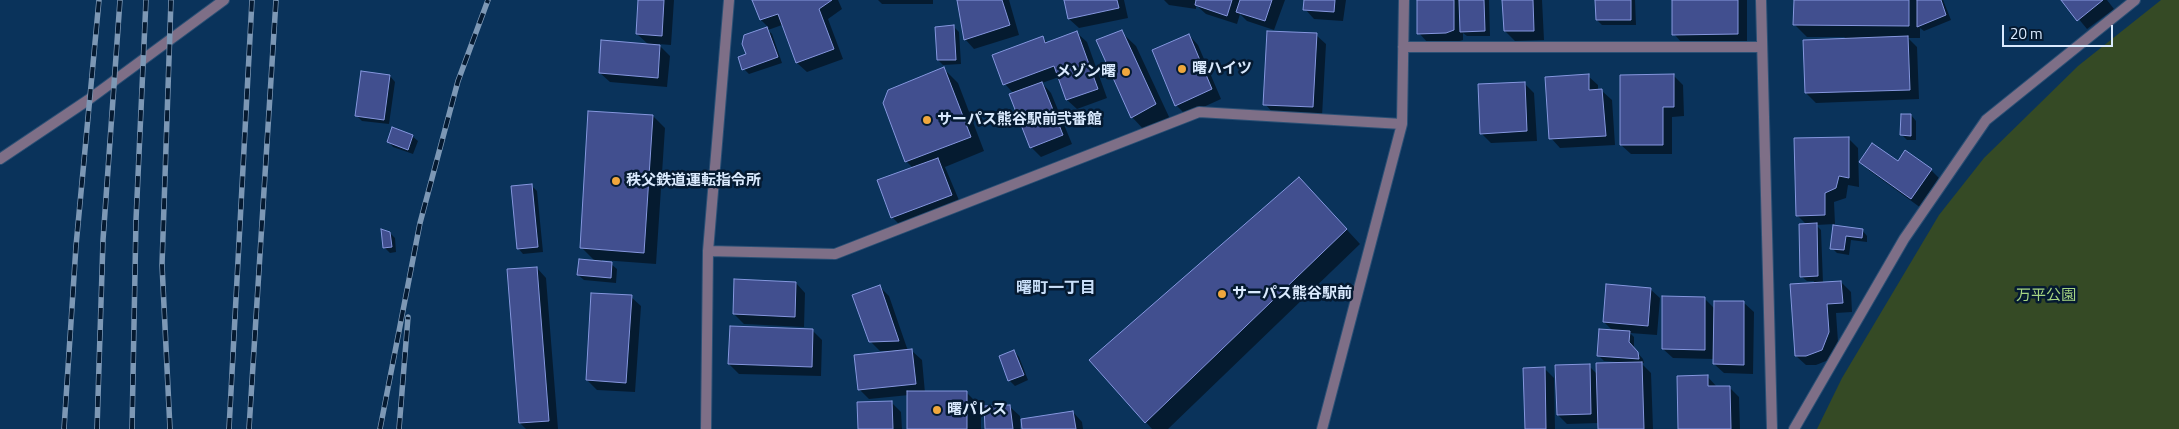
<!DOCTYPE html>
<html>
<head>
<meta charset="utf-8">
<style>
	body { margin:0 }
	#map { position:relative; width:2179px; height:429px; overflow:hidden; background:#0a335b; font-family:"Titillium Web",sans-serif }
	canvas { display:block }
	.scale { position:absolute; left:2002px; top:25px; width:111px; height:22px; box-sizing:border-box; border:2px solid #daeafe; border-top:0; padding-left:6px; font-size:15px; line-height:18px; white-space:nowrap; color:#daeafe; -webkit-text-stroke:4px #051a31; paint-order:stroke }
</style>
</head>
<body>
<div id="map">
<canvas width="2179" height="429"></canvas>
<div class="scale">20 m</div>
</div>
<script>
const c = document.querySelector('canvas').getContext('2d');
c.lineJoin = 'round';
function fillPath(path, color) {
  c.fillStyle = color;
  c.fill(path, 'evenodd');
}
function poly(rows) {
  const path = new Path2D();
  for (const r of rows) {
    path.moveTo(r[0], r[1]);
    for (let i = 2; i < r.length; i += 2) path.lineTo(r[i], r[i + 1]);
  }
  return path;
}
function trace(path, color, width, dash) {
  c.strokeStyle = color;
  c.lineWidth = width;
  c.lineCap = dash ? 'butt' : 'round';
  c.setLineDash(dash || []);
  c.stroke(path);
}
function write(font, color, halo, rows, align = 'center') {
  c.font = font + ' "Titillium Web","Noto Sans JP",sans-serif';
  c.lineWidth = 5;
  c.setLineDash([]);
  c.textBaseline = 'middle';
  c.strokeStyle = halo;
  c.fillStyle = color;
  for (const [text, x, y, turn = 0] of rows) {
    c.save();
    c.translate(x, y);
    c.rotate((+turn || 0) * Math.PI / 180);
    c.textAlign = isNaN(turn) ? turn : align;
    if (halo) c.strokeText(text, 0, 0);
    c.fillText(text, 0, 0);
    c.restore();
  }
}
const green = poly([
	[2161,0,2179,0,2179,429,1817,429,1842,378,1939,215,1984,158,2078,66]
]);
const shadow = poly([
	[639,0,674,0,671,45,658,44,670,56,667,87,610,82,600,73,649,45,637,34],
	[754,0,838,0,842,9,828,19,843,59,807,72,797,63,782,25,768,30,772,34,782,63,749,74,744,69,747,55,745,36,769,28,761,20],
	[878,0,933,0,933,4,882,4],
	[958,0,1009,0,1019,35,974,49,965,39],
	[1065,0,1124,0,1128,18,1079,28,1069,19],
	[1164,0,1196,0,1196,4,1198,0,1285,0,1274,30,1247,21,1240,14,1237,24,1206,14,1196,5,1196,9,1169,5],
	[1305,0,1346,0,1343,21,1314,19,1305,9],
	[1418,0,1489,0,1490,36,1467,36,1463,33,1463,40,1456,42,1428,43,1419,33],
	[1504,0,1542,0,1544,40,1515,41,1505,31],
	[1596,0,1635,0,1636,25,1602,25,1597,20],
	[1673,0,1747,0,1747,44,1683,44,1674,34],
	[1795,0,1943,0,1951,20,1924,31,1920,28,1920,38,1908,38,1917,47,1919,99,1816,103,1806,93,1845,37,1807,37,1795,25],
	[2063,0,2107,0,2114,9,2087,29],
	[954,27,959,32,961,64,943,65,938,60],
	[1121,32,1136,46,1170,119,1146,132,1132,117,1098,40],
	[1077,33,1087,42,1107,98,1077,109,1067,100,1059,77,1042,83,1051,93,1072,144,1041,157,1031,147,1014,94,1005,84,1043,38,1048,43],
	[1189,35,1198,45,1221,99,1186,115,1176,105],
	[1316,35,1326,44,1322,116,1274,114,1265,104],
	[944,69,958,83,984,151,945,167,961,205,902,227,892,217,913,168,906,161],
	[1673,75,1683,85,1684,116,1672,117,1672,154,1631,154,1621,145],
	[390,76,395,82,389,124,362,121,356,115],
	[1588,76,1598,85,1598,91,1602,91,1612,100,1615,145,1560,148,1551,138],
	[1524,83,1534,93,1537,141,1491,143,1481,133],
	[1911,115,1916,121,1916,140,1907,140,1902,135],
	[653,116,665,128,656,264,602,260,602,263,611,264,617,269,616,283,584,280,578,275,596,262,581,247],
	[412,136,418,141,413,154,393,147,388,141],
	[1848,138,1858,148,1859,187,1848,185,1846,198,1834,202,1835,224,1816,225,1821,230,1823,283,1841,282,1851,292,1852,312,1836,313,1838,342,1831,359,1816,365,1806,365,1796,356,1814,281,1807,281,1801,276,1807,225,1797,215],
	[1861,162,1898,162,1931,170,1941,180,1921,208,1870,171],
	[532,186,537,191,543,252,523,254,518,248],
	[1313,193,1360,244,1168,429,1152,429,1091,360],
	[1834,227,1862,230,1867,236,1867,242,1851,240,1849,255,1837,253,1832,248],
	[390,233,395,238,396,252,390,253,384,247],
	[537,268,546,278,558,429,526,429,520,423],
	[796,283,805,293,804,327,744,324,734,314],
	[880,287,889,296,908,351,912,351,922,360,925,393,967,393,981,407,981,429,909,429,909,395,869,399,859,389,887,353,887,351,880,351,870,341],
	[1650,289,1660,298,1657,335,1630,333,1634,337,1634,349,1643,359,1644,363,1641,363,1651,373,1653,429,1599,429,1599,423,1567,424,1558,415,1589,366,1597,374,1617,363,1617,362,1604,361,1598,355,1613,331,1604,322],
	[631,297,641,306,635,392,597,390,587,380],
	[1704,298,1715,309,1744,303,1754,312,1753,374,1724,373,1714,364,1714,359,1673,358,1663,349],
	[812,330,822,340,821,376,739,374,729,364],
	[1014,351,1019,357,1028,380,1015,386,1009,380],
	[1544,368,1554,378,1555,429,1526,429],
	[1707,376,1717,387,1729,387,1739,397,1740,429,1679,429],
	[891,402,901,412,902,429,859,429],
	[1010,407,1020,416,1020,429,986,429],
	[1073,412,1082,422,1083,429,1024,429]
]);
const building = poly([
	[638,0,664,0,662,36,636,34,638,0],
	[752,0,832,0,819,9,834,49,796,63,778,14,760,20,752,0],
	[957,0,1002,0,1010,25,964,40,957,0],
	[1064,0,1117,0,1119,8,1068,19,1064,0],
	[1196,0,1232,0,1227,16,1195,5,1196,0],
	[1240,0,1272,0,1265,21,1236,12,1240,0],
	[1304,0,1335,0,1334,12,1303,10,1304,0],
	[1417,0,1454,0,1454,30,1446,33,1417,34,1417,0],
	[1459,0,1484,0,1485,31,1460,32,1459,0],
	[1502,0,1533,0,1534,31,1504,31,1502,0],
	[1595,0,1631,0,1631,20,1596,20,1595,0],
	[1672,0,1738,0,1738,34,1672,35,1672,0],
	[1794,0,1909,0,1909,26,1793,25,1794,0],
	[1917,0,1941,0,1946,15,1917,27,1917,0],
	[2061,0,2103,0,2077,21,2061,0],
	[954,25,956,60,937,60,935,27,954,25],
	[767,27,778,57,742,70,738,57,746,54,742,44,744,35,767,27],
	[1122,30,1156,104,1131,118,1096,40,1122,30],
	[1077,31,1098,89,1066,100,1054,66,1003,85,992,55,1043,36,1045,43,1077,31],
	[1267,31,1317,33,1313,107,1263,105,1267,31],
	[1189,34,1212,89,1175,106,1152,50,1189,34],
	[1908,36,1910,90,1805,93,1803,40,1908,36],
	[601,40,660,45,658,78,599,73,601,40],
	[944,67,971,137,905,162,883,103,888,90,944,67],
	[361,71,390,75,384,120,355,116,361,71],
	[1589,74,1589,90,1602,89,1606,136,1549,139,1545,77,1589,74],
	[1674,74,1674,107,1663,107,1663,145,1620,145,1620,75,1674,74],
	[1042,82,1063,135,1030,148,1009,94,1042,82],
	[1525,82,1527,131,1480,134,1478,84,1525,82],
	[588,111,653,115,644,253,580,248,588,111],
	[1901,114,1911,114,1911,136,1900,135,1901,114],
	[392,127,413,135,408,150,387,142,392,127],
	[1849,137,1849,178,1839,176,1836,188,1825,193,1825,215,1796,216,1794,138,1849,137],
	[1872,143,1898,161,1905,150,1932,169,1911,199,1859,162,1872,143],
	[938,158,952,195,891,218,877,180,938,158],
	[1299,177,1347,229,1145,423,1089,360,1299,177],
	[532,184,538,247,517,249,511,186,532,184],
	[1817,223,1818,276,1800,277,1799,224,1817,223],
	[1833,225,1863,229,1862,238,1846,236,1844,250,1830,249,1833,225],
	[381,229,390,232,392,247,383,248,381,229],
	[579,259,612,262,611,278,577,275,579,259],
	[537,267,549,421,519,423,507,269,537,267],
	[734,279,796,282,795,317,733,314,734,279],
	[1841,281,1843,303,1827,304,1829,332,1822,350,1806,356,1795,356,1790,284,1841,281],
	[1606,284,1651,288,1648,326,1603,322,1606,284],
	[880,285,899,341,869,342,852,295,880,285],
	[591,293,632,295,626,383,586,380,591,293],
	[1662,296,1705,297,1705,350,1662,349,1662,296],
	[1714,301,1744,301,1744,365,1713,364,1714,301],
	[730,326,813,329,812,367,728,364,730,326],
	[1599,329,1630,331,1629,342,1638,352,1639,359,1597,356,1599,329],
	[912,349,916,384,858,390,854,355,912,349],
	[1014,350,1024,375,1008,381,999,356,1014,350],
	[1642,362,1644,429,1598,429,1596,363,1642,362],
	[1590,364,1591,414,1557,415,1555,365,1590,364],
	[1545,367,1546,429,1525,429,1523,368,1545,367],
	[1708,375,1708,386,1730,386,1731,429,1678,429,1677,376,1708,375],
	[907,391,967,391,967,429,907,429,907,391],
	[892,401,893,429,858,429,857,402,892,401],
	[1010,405,1013,429,985,429,984,406,1010,405],
	[1073,411,1076,429,1022,429,1021,419,1073,411]
]);
const street = poly([
	[1761,0,1772,429],
	[1403,47,1762,47],
	[0,159,88,100,224,0],
	[708,251,835,254,1199,112,1402,124],
	[706,429,708,251,729,0],
	[1322,429,1402,124,1404,0],
	[1794,429,1904,239,1986,120,2135,0]
]);
const rail = poly([
	[64,429,76,246,99,0],
	[97,429,103,240,120,0],
	[132,429,136,220,146,0],
	[170,429,162,265,171,0],
	[229,429,252,0],
	[249,429,276,0],
	[380,429,420,223,458,81,488,0],
	[399,429,408,317]
]);
const markers = [
	[1182,69,5,"#efa73d"],
	[1126,72,5,"#efa73d"],
	[927,120,5,"#efa73d"],
	[616,181,5,"#efa73d"],
	[1222,294,5,"#efa73d"],
	[937,410,5,"#efa73d"]
];
const poiNames = [
	["曙ハイツ",1192,69],
	["メゾン曙",1116,72,"right"],
	["サーパス熊谷駅前弐番館",937,120],
	["秩父鉄道運転指令所",626,181],
	["サーパス熊谷駅前",1232,294],
	["曙パレス",947,410]
];
const parkNames = [
	["万平公園",2046,296]
];
const neighbourhoodNames = [
	["曙町一丁目",1056,289]
];
fillPath(green, '#354a25');
fillPath(shadow, '#0007');
fillPath(building, '#414f8f');
trace(building, '#8597de', 1);
trace(street, '#2b5075', 12);
trace(street, '#7e6f87', 10);
trace(rail, '#7d98b5', 5.5);
trace(rail, '#051a31', 4, [11]);
for (const [x, y, r, color] of markers) {
  const dot = new Path2D();
  dot.arc(x, y, r, 0, 2 * Math.PI);
  c.fillStyle = color;
  c.fill(dot);
  trace(dot, '#051a31', 2);
}
write('bold 15px', '#daeafe', '#051a31', poiNames, 'left');
write('15px', '#a6d582', '#051a31', parkNames);
write('bold 16px', '#c9dff9', '#051a31', neighbourhoodNames);
</script>
</body>
</html>
